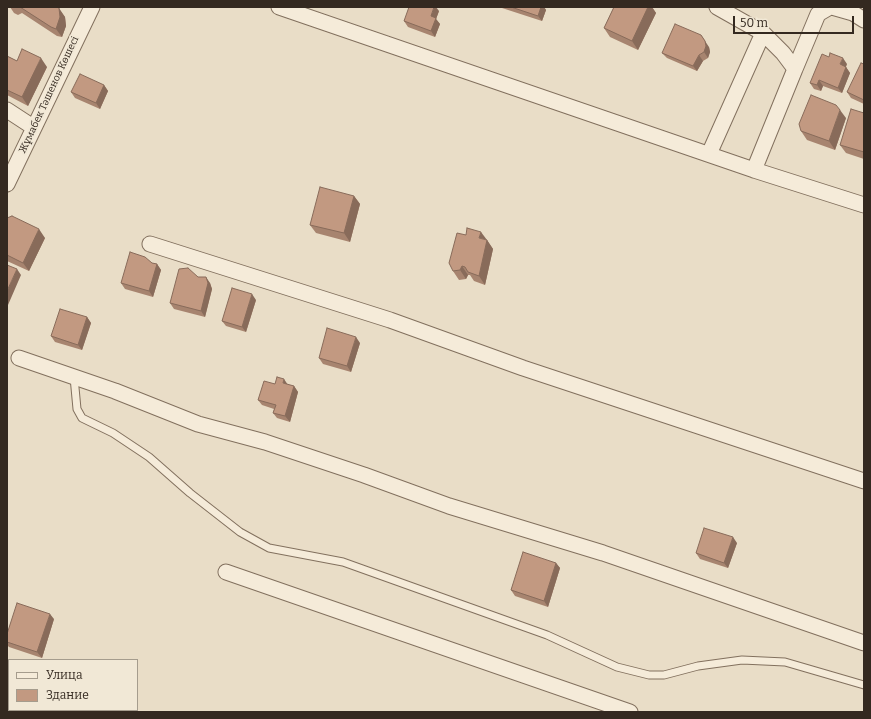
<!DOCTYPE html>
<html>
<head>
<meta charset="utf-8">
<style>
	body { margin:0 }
	#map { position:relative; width:871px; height:719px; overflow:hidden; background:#e9ddc7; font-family:Bitter,serif }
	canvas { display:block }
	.frame { position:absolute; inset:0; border:8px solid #342920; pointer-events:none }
	.legend { position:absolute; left:8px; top:659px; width:130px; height:52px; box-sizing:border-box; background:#f1e8d6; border:1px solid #a59c8d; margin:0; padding:5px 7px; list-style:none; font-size:12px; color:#342920 }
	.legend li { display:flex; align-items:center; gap:8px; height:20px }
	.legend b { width:20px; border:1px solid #a59c8d }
	.scale { position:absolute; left:733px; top:16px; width:121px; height:18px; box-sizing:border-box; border:2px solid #342920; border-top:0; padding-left:5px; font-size:12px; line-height:14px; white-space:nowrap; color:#342920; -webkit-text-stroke:3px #f1e8d6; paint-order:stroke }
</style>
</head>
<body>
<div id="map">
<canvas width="871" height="719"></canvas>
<div class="frame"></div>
<ul class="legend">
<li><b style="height:5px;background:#f5ebd9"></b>Улица</li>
<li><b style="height:11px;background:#c29981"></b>Здание</li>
</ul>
<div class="scale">50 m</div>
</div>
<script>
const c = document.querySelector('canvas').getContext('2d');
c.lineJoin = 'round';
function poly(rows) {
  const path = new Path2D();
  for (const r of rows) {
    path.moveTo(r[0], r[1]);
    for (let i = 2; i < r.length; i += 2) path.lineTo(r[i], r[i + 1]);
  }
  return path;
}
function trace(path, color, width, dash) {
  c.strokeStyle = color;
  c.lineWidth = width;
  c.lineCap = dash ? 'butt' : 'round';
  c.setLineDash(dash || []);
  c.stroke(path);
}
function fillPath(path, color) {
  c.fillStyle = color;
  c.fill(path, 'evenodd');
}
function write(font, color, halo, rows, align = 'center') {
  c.font = font + ' Bitter,serif';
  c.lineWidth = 3.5;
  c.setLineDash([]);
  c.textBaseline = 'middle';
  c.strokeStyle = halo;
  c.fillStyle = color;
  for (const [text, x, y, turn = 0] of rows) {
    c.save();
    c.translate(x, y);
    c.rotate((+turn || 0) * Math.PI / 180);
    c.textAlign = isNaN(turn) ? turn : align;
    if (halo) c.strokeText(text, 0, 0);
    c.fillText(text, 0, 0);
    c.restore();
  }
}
const lane = poly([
	[74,377,77,409,82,418,113,433,149,457,190,493,240,532,269,548,343,562,547,635,617,667,649,675,664,675,698,666,742,660,785,662,864,685]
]);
const street = poly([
	[279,7,754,170,864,205],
	[717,7,763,33,783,53,795,69,754,170],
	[832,7,853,13,864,20],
	[795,69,818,14,830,7],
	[7,110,33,127],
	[709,154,763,33],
	[7,184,92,7],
	[150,244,390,320,523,368,864,481],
	[19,358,115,391,198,424,265,442,364,475,449,506,603,553,864,643],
	[226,572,630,712],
	[7,688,9,688],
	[71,710,77,712]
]);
const wall = poly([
	[10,7,57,7,65,17,66,26,62,37,57,36,22,13,18,15,14,13],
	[501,7,544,7,546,10,542,21,502,8],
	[614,7,652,7,656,13,638,50,610,37,604,28],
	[439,11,436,19,440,24,435,37,408,27,404,21],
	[709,47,710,52,708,58,703,61,697,71,667,58,662,53],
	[7,56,17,61,47,67,28,106,7,95],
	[847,64,846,67,850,73,842,93,823,86,821,91,814,89,810,83],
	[864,64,864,104,851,98,847,92],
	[104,85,108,91,100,109,75,98,71,92],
	[864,113,864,159,846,153,840,145],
	[846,118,835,150,807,140,801,131],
	[354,196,360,204,350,242,316,233,310,225],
	[7,218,45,238,29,271,7,261],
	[487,240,493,249,485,285,474,281,470,275,468,275,466,279,459,280,453,271],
	[152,263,157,264,161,270,153,297,125,289,121,283],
	[198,277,210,283,212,289,205,317,174,309,170,303],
	[256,300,246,332,226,326,222,321],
	[87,317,91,323,82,350,55,342,51,336],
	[360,343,351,372,323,364,319,358],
	[275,384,288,385,294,386,298,392,290,422,277,418,273,413,274,409,262,405,258,400],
	[737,543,728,568,700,559,696,553],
	[556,563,560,568,548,607,515,596,511,590],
	[54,619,42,658,9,647,7,645,7,634]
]);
const shadedWall = poly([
	[434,7,436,7,439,11,436,19,440,24,435,37,431,31,431,16],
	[541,7,544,7,546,10,542,21,538,16],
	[648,7,652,7,656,13,638,50,632,41],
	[59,8,65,17,66,26,62,37,56,29],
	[701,35,709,47,710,52,708,58,704,52],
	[699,55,703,61,697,71,693,66],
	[41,58,47,67,28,106,22,97],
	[843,58,847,64,844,70,840,64],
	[846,67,850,73,842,93,838,88],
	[819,80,823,86,821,91,817,85],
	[104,85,108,91,100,109,96,103],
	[840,110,846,118,835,150,829,141],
	[354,196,360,204,350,242,344,233],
	[39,229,45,238,29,271,23,263],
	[481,232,487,240,479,238],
	[487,240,493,249,485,285,479,276],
	[157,264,161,270,153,297,149,291],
	[462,266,468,275,466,279,460,270],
	[17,269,21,275,8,305,7,304,7,291],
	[206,277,210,283,212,289,205,317,201,311],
	[252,294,256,300,246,332,242,327],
	[87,317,91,323,82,350,78,345],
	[356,337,360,343,351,372,347,366],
	[284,379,288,385,283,383],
	[294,386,298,392,290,422,285,416],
	[733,537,737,543,728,568,724,563],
	[556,563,560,568,548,607,544,601],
	[50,614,54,619,42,658,37,652]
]);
const building = poly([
	[20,7,57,7,59,8,60,17,56,29,51,27,20,7],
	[409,7,434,7,431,16,436,18,431,31,404,21,409,7],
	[511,7,541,7,538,16,511,7],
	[614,7,648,7,632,41,604,28,614,7],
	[675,24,701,35,705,41,706,46,704,52,699,55,693,66,662,53,675,24],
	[22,49,41,58,22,97,7,90,7,56,17,61,22,49],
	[830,53,843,58,840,64,846,67,838,88,819,80,817,85,810,83,822,54,829,57,830,53],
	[861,63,864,64,864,100,847,92,861,63],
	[80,74,104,85,96,103,71,92,80,74],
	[811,95,836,105,840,110,829,141,801,131,799,124,811,95],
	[851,109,864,113,864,152,840,145,851,109],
	[320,187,354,196,344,233,310,225,320,187],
	[12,216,39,229,23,263,7,255,7,218,12,216],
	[467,228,481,232,479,238,487,240,479,276,468,272,465,267,462,266,460,270,453,271,449,263,457,233,466,235,467,228],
	[130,252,145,257,152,263,157,264,149,291,121,283,130,252],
	[7,265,17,269,7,291,7,265],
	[188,268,198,277,206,277,208,283,201,311,170,303,179,269,188,268],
	[232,288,252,294,242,327,222,321,232,288],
	[60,309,87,317,78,345,51,336,60,309],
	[327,328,356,337,347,366,319,358,327,328],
	[277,377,284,379,283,383,294,386,285,416,273,413,276,405,258,400,264,381,275,384,277,377],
	[704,528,733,537,724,563,696,553,704,528],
	[523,552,556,563,544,601,511,590,523,552],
	[17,603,50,614,37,652,7,642,7,634,17,603]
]);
const streetNames = [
	["Жұмабек Тәшенов Көшесі",49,95,-65]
];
trace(lane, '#82705e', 9);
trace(street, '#82705e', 17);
trace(lane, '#f5ebd9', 7);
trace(street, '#f5ebd9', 15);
fillPath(wall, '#a7846f');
fillPath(shadedWall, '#886b5a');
fillPath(building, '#c29981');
trace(building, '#886b5a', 1);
write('10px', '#342920', '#f1e8d6', streetNames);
</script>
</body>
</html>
